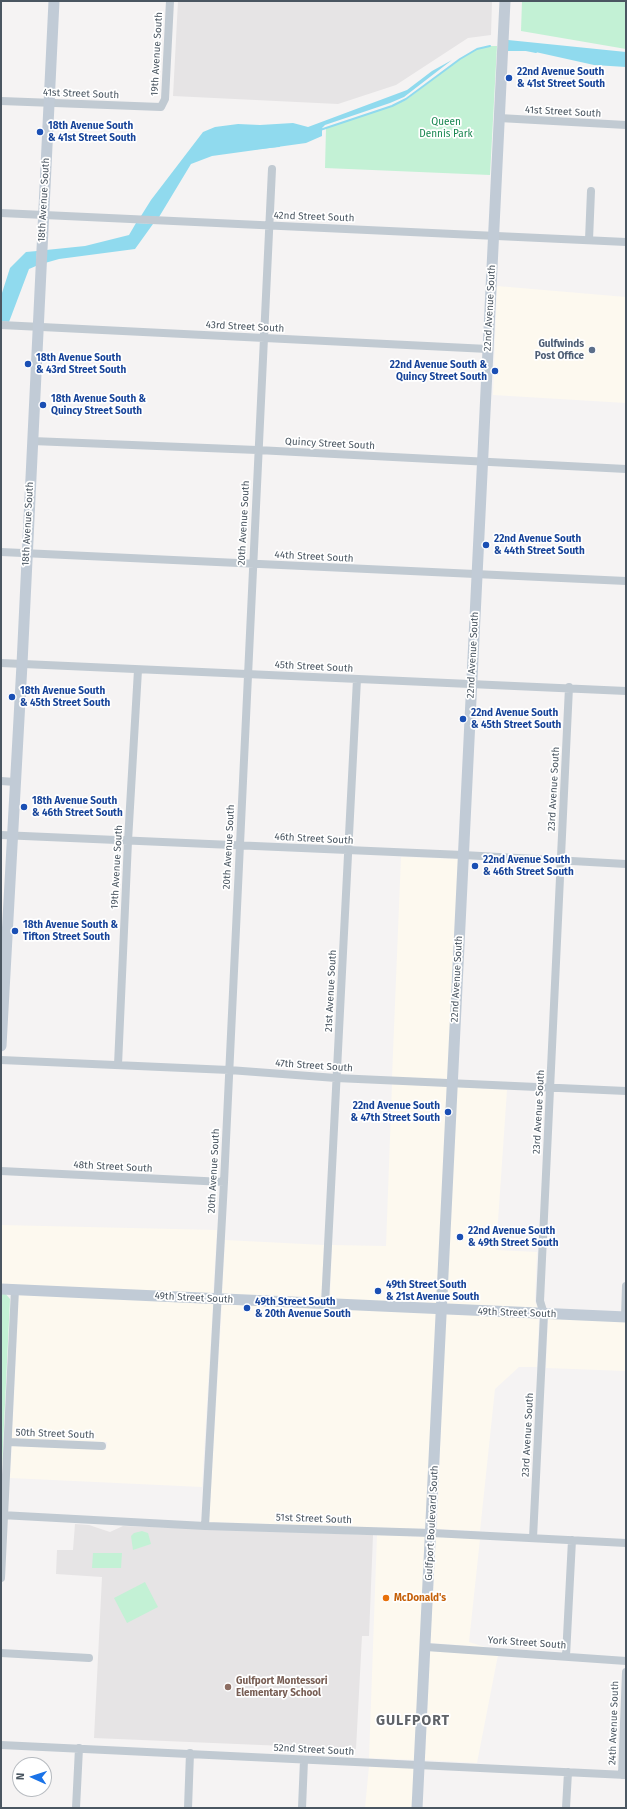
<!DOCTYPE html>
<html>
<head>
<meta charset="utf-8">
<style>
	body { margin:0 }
	#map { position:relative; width:627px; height:1809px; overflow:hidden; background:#f5f3f3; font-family:"Fira Sans",sans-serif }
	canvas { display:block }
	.frame { position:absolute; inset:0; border:2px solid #4a5661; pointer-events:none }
	.north { position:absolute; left:12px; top:1757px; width:40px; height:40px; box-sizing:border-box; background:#fff; border:1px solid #b7bbc0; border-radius:50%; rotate:273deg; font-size:11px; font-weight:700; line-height:16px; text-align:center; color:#4a5661 }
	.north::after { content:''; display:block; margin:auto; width:14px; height:18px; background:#1a73e8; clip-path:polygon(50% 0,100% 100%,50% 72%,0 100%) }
</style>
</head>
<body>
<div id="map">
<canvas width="627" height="1809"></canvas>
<div class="frame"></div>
<div class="north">N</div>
</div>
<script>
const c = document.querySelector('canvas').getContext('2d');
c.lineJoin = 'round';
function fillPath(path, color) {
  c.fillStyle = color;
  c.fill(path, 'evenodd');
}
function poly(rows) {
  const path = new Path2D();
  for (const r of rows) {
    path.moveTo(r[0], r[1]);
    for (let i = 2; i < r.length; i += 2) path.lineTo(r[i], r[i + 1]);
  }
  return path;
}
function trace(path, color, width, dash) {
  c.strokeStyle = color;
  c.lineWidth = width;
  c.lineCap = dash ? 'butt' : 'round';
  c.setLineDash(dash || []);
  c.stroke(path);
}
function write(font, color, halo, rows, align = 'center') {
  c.font = font + ' "Fira Sans",sans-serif';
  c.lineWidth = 3.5;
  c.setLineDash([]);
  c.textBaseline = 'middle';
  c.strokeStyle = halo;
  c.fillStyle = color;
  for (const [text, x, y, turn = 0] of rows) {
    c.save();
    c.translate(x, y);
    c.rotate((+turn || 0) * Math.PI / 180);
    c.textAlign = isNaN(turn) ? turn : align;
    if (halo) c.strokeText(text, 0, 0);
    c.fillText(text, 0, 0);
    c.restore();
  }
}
const commercial = poly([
	[497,286,626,297,626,403,493,395],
	[401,857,459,859,448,1079,392,1077],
	[392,1084,448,1087,437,1305,330,1300,332,1245,386,1246],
	[456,1087,507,1090,496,1250,537,1252,535,1301,538,1310,446,1306],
	[1,1225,217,1230,213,1295,1,1285],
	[225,1240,324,1245,321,1300,222,1295],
	[19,1294,213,1303,202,1487,10,1478,12,1446,106,1450,107,1442,12,1438],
	[222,1303,437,1313,428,1529,209,1522],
	[445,1314,539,1317,537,1367,519,1367,495,1389,480,1531,437,1529],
	[548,1318,626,1321,626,1371,546,1368],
	[377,1535,428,1537,416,1760,369,1758],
	[436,1537,480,1539,469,1642,485,1647,430,1643],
	[430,1651,498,1655,477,1763,425,1760],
	[369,1766,415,1768,413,1808,365,1808]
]);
const education = poly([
	[178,1,492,1,491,35,468,38,396,85,338,104,173,96],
	[75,1524,89,1525,110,1532,123,1526,373,1535,369,1636,362,1636,356,1749,94,1738,102,1577,56,1574,57,1550,73,1550]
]);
const green = poly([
	[522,1,626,1,626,49,521,31],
	[490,46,497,46,490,175,325,168,326,128,392,106,406,100,460,59,477,49],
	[1,1293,5,1293,10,1299,1,1488],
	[142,1531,148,1533,151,1544,133,1550,131,1536,134,1533],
	[93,1553,122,1553,121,1568,92,1568],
	[145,1582,158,1607,127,1623,114,1598]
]);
const water = poly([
	[508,40,626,52,626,67,594,65,531,51,507,51],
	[452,60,404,97,390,103,325,125,322,128,322,136,306,143,212,156,191,164,159,217,141,216,151,200,203,132,215,127,238,124,260,125,293,123,308,127,407,90,432,71],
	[136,223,153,224,135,249,59,259,45,263,46,250,85,246,129,235],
	[37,251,36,266,29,269,9,322,1,321,1,296,10,268,26,252]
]);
const stream = poly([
	[526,50,536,52],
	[320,130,392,106,406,99,460,59,477,49,490,46],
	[249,149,279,146]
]);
const street = poly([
	[1,101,161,107,165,99,170,1],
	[499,118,626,125],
	[1,213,626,242],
	[589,240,591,191],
	[1,325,488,349],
	[32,441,257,450,626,469],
	[1,552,626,581],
	[1,663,626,691],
	[1,781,15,782],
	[1,835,463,855,626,864],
	[1,1060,229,1070,336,1078,626,1091],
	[118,1065,128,841,138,670],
	[1,1171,224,1182],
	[325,1304,357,679],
	[625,1317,626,1286],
	[8,1442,102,1446],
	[1,1515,205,1526,432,1533,626,1543],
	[205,1526,224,1182,272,169],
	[533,1538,544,1314,540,1301,569,687],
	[1,1578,15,1289],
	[426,1647,626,1661],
	[1,1653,89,1658],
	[566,1656,572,1540],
	[1,1745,626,1775],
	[622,1775,626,1672],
	[76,1808,79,1748],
	[188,1808,190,1753],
	[302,1808,304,1760],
	[566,1808,568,1772]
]);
const secondary = poly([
	[1,1046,22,664,54,1],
	[1,1289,626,1317],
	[417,1808,505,1]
]);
const markers = [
	[509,78,4,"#1a4fb4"],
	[40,132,4,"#1a4fb4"],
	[592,350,4,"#5c6f8a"],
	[28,364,4,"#1a4fb4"],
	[495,371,4,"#1a4fb4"],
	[43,405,4,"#1a4fb4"],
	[486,545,4,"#1a4fb4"],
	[12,697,4,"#1a4fb4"],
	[463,719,4,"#1a4fb4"],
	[24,807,4,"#1a4fb4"],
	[475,866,4,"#1a4fb4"],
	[15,931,4,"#1a4fb4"],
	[448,1112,4,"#1a4fb4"],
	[460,1237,4,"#1a4fb4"],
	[378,1291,4,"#1a4fb4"],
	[247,1308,4,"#1a4fb4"],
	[386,1598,4,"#e8710a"],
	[228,1687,4,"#8d6e63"]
];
const streetNames = [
	["19th Avenue South",157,54,-87],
	["41st Street South",81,94,2],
	["41st Street South",563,112,3],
	["18th Avenue South",44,200,-87],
	["42nd Street South",314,217,2],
	["22nd Avenue South",490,308,-87],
	["43rd Street South",245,327,3],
	["Quincy Street South",330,444,3],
	["20th Avenue South",244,523,-87],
	["18th Avenue South",28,524,-87],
	["44th Street South",314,557,3],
	["22nd Avenue South",473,655,-87],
	["45th Street South",314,667,3],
	["23rd Avenue South",554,789,-87],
	["46th Street South",314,839,3],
	["20th Avenue South",229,847,-87],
	["19th Avenue South",117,867,-87],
	["22nd Avenue South",457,979,-87],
	["21st Avenue South",331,991,-87],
	["47th Street South",314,1066,4],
	["23rd Avenue South",539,1112,-87],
	["48th Street South",113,1167,3],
	["20th Avenue South",214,1171,-87],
	["49th Street South",194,1298,3],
	["49th Street South",517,1313,2],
	["50th Street South",55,1434,2],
	["23rd Avenue South",528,1435,-87],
	["51st Street South",314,1519,2],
	["Gulfport Boulevard South",432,1523,-87],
	["York Street South",527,1643,4],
	["24th Avenue South",614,1723,-88],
	["52nd Street South",314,1750,3]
];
const transitNames = [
	["22nd Avenue South",517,72],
	["& 41st Street South",517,84],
	["18th Avenue South",48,126],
	["& 41st Street South",48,138],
	["18th Avenue South",36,358],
	["& 43rd Street South",36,370],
	["22nd Avenue South &",487,365,"right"],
	["Quincy Street South",487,377,"right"],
	["18th Avenue South &",51,399],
	["Quincy Street South",51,411],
	["22nd Avenue South",494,539],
	["& 44th Street South",494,551],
	["18th Avenue South",20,691],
	["& 45th Street South",20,703],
	["22nd Avenue South",471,713],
	["& 45th Street South",471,725],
	["18th Avenue South",32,801],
	["& 46th Street South",32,813],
	["22nd Avenue South",483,860],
	["& 46th Street South",483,872],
	["18th Avenue South &",23,925],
	["Tifton Street South",23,937],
	["22nd Avenue South",440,1106,"right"],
	["& 47th Street South",440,1118,"right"],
	["22nd Avenue South",468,1231],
	["& 49th Street South",468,1243],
	["49th Street South",386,1285],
	["& 21st Avenue South",386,1297],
	["49th Street South",255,1302],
	["& 20th Avenue South",255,1314]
];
const parkNames = [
	["Queen",446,122],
	["Dennis Park",446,134]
];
const serviceNames = [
	["Gulfwinds",584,344],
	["Post Office",584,356]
];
const foodNames = [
	["McDonald's",394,1598]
];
const educationNames = [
	["Gulfport Montessori",236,1681],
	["Elementary School",236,1693]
];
const districtNames = [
	["GULFPORT",413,1721]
];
fillPath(commercial, '#fdf9ef');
fillPath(education, '#e6e4e5');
fillPath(green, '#c3f1d5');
fillPath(water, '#90daee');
trace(stream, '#90daee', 2);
trace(street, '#c1cad2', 8);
trace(secondary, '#c1cbd6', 11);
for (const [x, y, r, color] of markers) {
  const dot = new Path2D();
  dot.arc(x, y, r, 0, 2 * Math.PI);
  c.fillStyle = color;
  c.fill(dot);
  trace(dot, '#fff', 1.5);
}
write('10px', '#4a5661', '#fff', streetNames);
write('bold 10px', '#164399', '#fff', transitNames, 'left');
write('10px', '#17864f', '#fff', parkNames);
write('bold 10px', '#4e5e75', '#fff', serviceNames, 'right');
write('bold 10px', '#c56008', '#fff', foodNames, 'left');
write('bold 10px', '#785e54', '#fff', educationNames, 'left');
c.letterSpacing = '1px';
write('bold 14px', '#5f6368', '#fff', districtNames);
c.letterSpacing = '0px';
</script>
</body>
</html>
